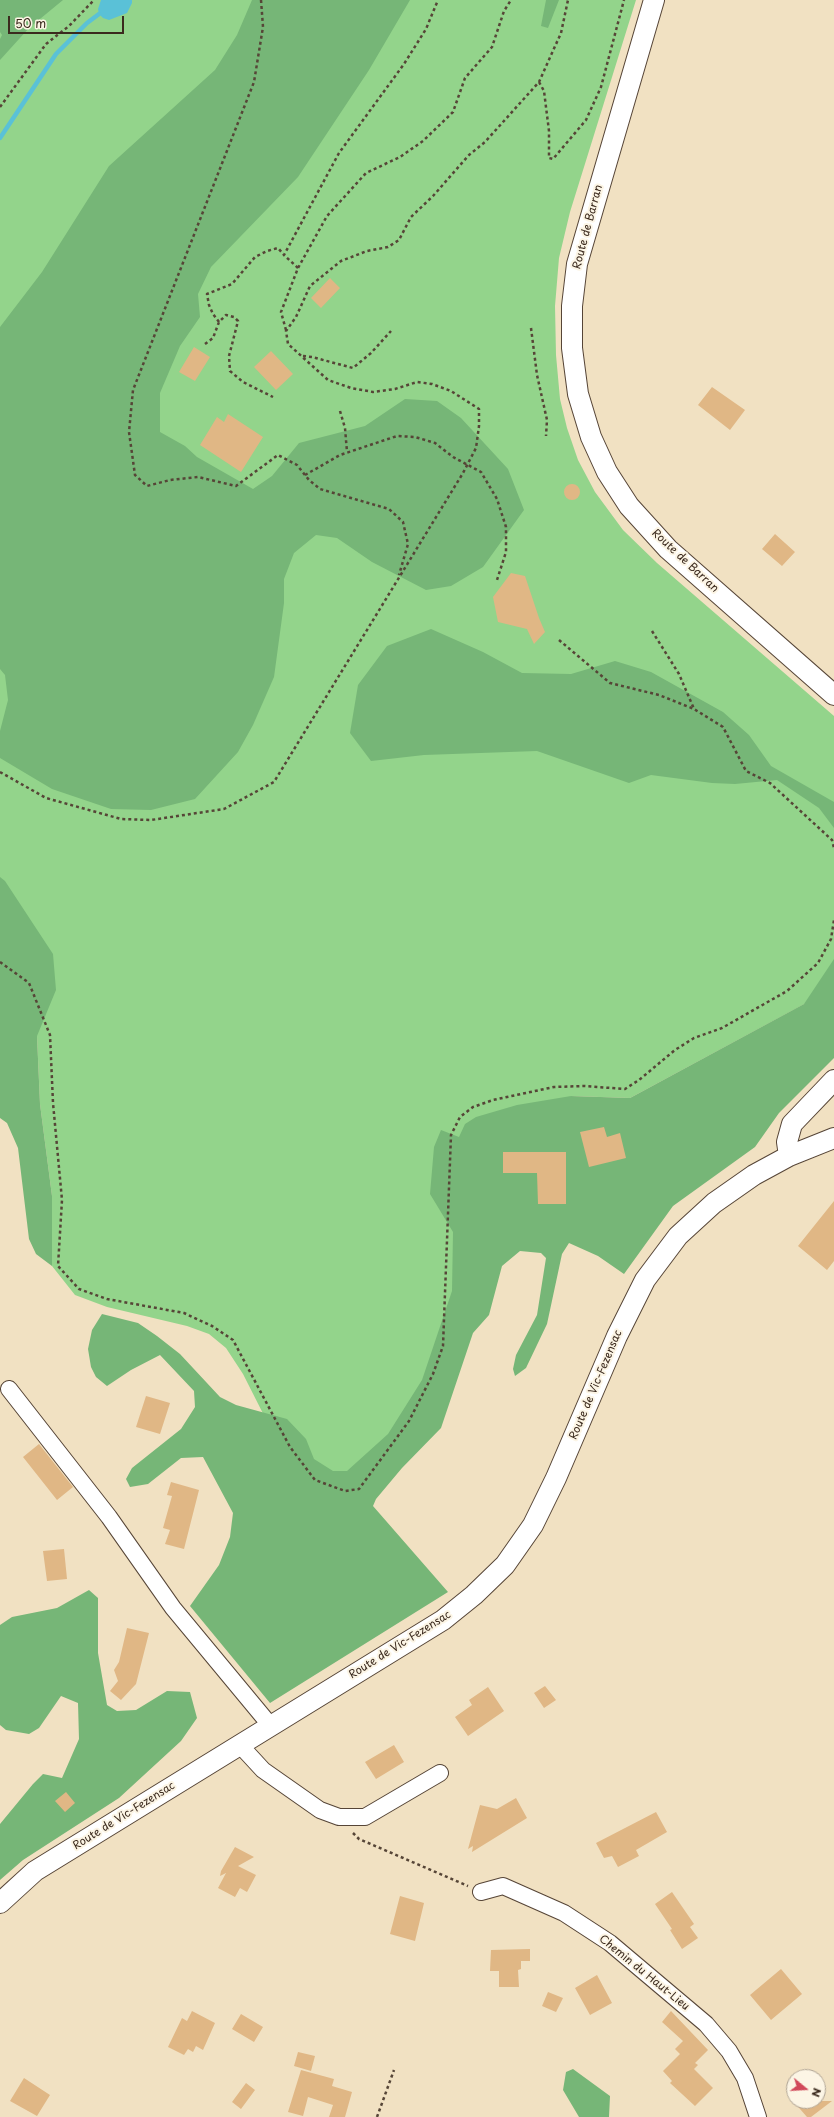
<!DOCTYPE html>
<html>
<head>
<meta charset="utf-8">
<style>
	body { margin:0 }
	#map { position:relative; width:834px; height:2117px; overflow:hidden; background:#f1e1c2; font-family:"Playpen Sans",sans-serif }
	canvas { display:block }
	.north { position:absolute; left:786px; top:2069px; width:40px; height:40px; box-sizing:border-box; background:#fcf5e5; border:1px solid #afa495; border-radius:50%; rotate:108deg; font-size:11px; font-weight:700; line-height:16px; text-align:center; color:#3b2a1e }
	.north::after { content:''; display:block; margin:auto; width:14px; height:18px; background:#d1495b; clip-path:polygon(50% 0,100% 100%,50% 72%,0 100%) }
	.scale { position:absolute; left:8px; top:16px; width:116px; height:18px; box-sizing:border-box; border:2px solid #3b2a1e; border-top:0; padding-left:5px; font-size:12px; line-height:14px; white-space:nowrap; color:#3b2a1e; -webkit-text-stroke:3px #fcf5e5; paint-order:stroke }
</style>
</head>
<body>
<div id="map">
<canvas width="834" height="2117"></canvas>
<div class="north">N</div>
<div class="scale">50 m</div>
</div>
<script>
const c = document.querySelector('canvas').getContext('2d');
c.lineJoin = 'round';
function fillPath(path, color) {
  c.fillStyle = color;
  c.fill(path, 'evenodd');
}
function poly(rows) {
  const path = new Path2D();
  for (const r of rows) {
    if (r.length === 3) {
      path.moveTo(r[0] + r[2], r[1]);
      path.arc(r[0], r[1], r[2], 0, 2 * Math.PI);
      continue;
    }
    path.moveTo(r[0], r[1]);
    for (let i = 2; i < r.length; i += 2) path.lineTo(r[i], r[i + 1]);
  }
  return path;
}
function trace(path, color, width, dash) {
  c.strokeStyle = color;
  c.lineWidth = width;
  c.lineCap = dash ? 'butt' : 'round';
  c.setLineDash(dash || []);
  c.stroke(path);
}
function write(font, color, halo, rows, align = 'center') {
  c.font = font + ' "Playpen Sans",sans-serif';
  c.lineWidth = 4;
  c.setLineDash([]);
  c.textBaseline = 'middle';
  c.strokeStyle = halo;
  c.fillStyle = color;
  for (const [text, x, y, turn = 0] of rows) {
    c.save();
    c.translate(x, y);
    c.rotate((+turn || 0) * Math.PI / 180);
    c.textAlign = isNaN(turn) ? turn : align;
    if (halo) c.strokeText(text, 0, 0);
    c.fillText(text, 0, 0);
    c.restore();
  }
}
const green = poly([
	[0,0,636,0,570,212,559,258,555,306,556,355,560,399,567,428,578,460,595,492,623,530,657,563,834,716,834,988,630,1098,571,1096,455,1347,362,1496,283,1453,243,1374,226,1348,209,1334,187,1326,107,1307,75,1295,52,1266,52,1196,40,1104,37,1036,0,976]
]);
const forest = poly([
	[0,0,63,0,29,28,0,60,0,39,2,35,0,32],
	[252,0,410,0,369,70,298,177,211,267,198,294,200,317,180,346,160,393,160,432,185,446,197,457,253,489,272,476,299,443,365,426,405,399,437,401,461,418,508,469,524,510,483,567,451,586,426,590,372,562,337,538,316,535,294,553,284,579,284,603,274,677,253,725,238,752,195,799,151,810,111,809,52,789,0,758,0,731,8,700,5,675,0,669,0,327,42,272,109,166,215,70,237,35],
	[546,0,559,0,548,28,541,26],
	[431,629,483,652,522,673,571,674,615,661,651,672,723,712,749,735,771,766,834,802,834,828,819,808,777,780,735,784,712,783,651,775,629,783,537,751,424,755,371,761,350,733,358,685,387,646],
	[0,877,5,881,53,954,56,990,37,1036,40,1104,52,1196,52,1266,36,1254,29,1239,18,1148,7,1123,0,1118],
	[834,959,834,1058,779,1113,755,1147,673,1206,624,1274,598,1256,569,1243,562,1254,547,1324,526,1368,515,1376,513,1369,516,1355,537,1315,546,1258,541,1253,520,1251,502,1266,489,1315,473,1333,441,1428,402,1468,376,1499,373,1506,448,1592,270,1703,190,1606,219,1565,230,1537,233,1513,203,1457,181,1458,148,1484,130,1487,126,1479,132,1468,181,1429,195,1407,194,1391,160,1355,131,1370,107,1386,96,1377,91,1367,88,1349,92,1330,102,1314,138,1323,157,1336,180,1354,220,1397,236,1405,287,1419,306,1439,314,1459,333,1471,347,1471,388,1434,422,1380,452,1291,453,1232,430,1194,434,1147,441,1130,459,1137,465,1124,476,1117,517,1105,571,1096,630,1098,804,1004],
	[89,1590,98,1598,98,1653,107,1705,117,1711,136,1710,167,1691,190,1692,197,1718,181,1741,119,1798,23,1860,0,1880,0,1824,33,1784,43,1774,62,1778,79,1739,78,1703,61,1696,39,1728,29,1734,6,1730,0,1725,0,1625,12,1617,57,1608],
	[573,2069,610,2096,609,2117,579,2117,563,2090,566,2072]
]);
const water = poly([
	[101,0,132,0,132,3,127,13,109,20,103,18,99,14,98,9]
]);
const stream = poly([
	[0,138,56,54,87,23,99,14]
]);
const building = poly([
	[330,278,340,288,321,308,311,298],
	[194,347,210,357,195,381,179,372],
	[271,351,293,374,276,390,254,367],
	[712,387,745,410,730,430,698,405],
	[228,414,263,437,241,472,200,445,217,417,224,422],
	[572,492,8],
	[775,534,795,552,782,566,762,549],
	[511,573,525,576,539,618,545,632,534,644,527,629,498,622,493,597],
	[604,1127,607,1137,620,1133,626,1158,589,1167,580,1132],
	[503,1152,566,1152,566,1204,538,1204,537,1173,503,1173],
	[834,1201,834,1261,827,1270,798,1246],
	[146,1396,170,1403,160,1434,136,1427],
	[39,1444,73,1487,57,1500,23,1457],
	[171,1482,199,1490,184,1549,165,1544,170,1530,163,1528,172,1496,167,1495],
	[64,1549,67,1579,47,1581,43,1551],
	[127,1628,149,1633,136,1684,121,1700,110,1691,118,1681,114,1670,119,1662],
	[545,1686,556,1700,544,1708,534,1693],
	[488,1687,504,1711,468,1736,455,1717,472,1705,469,1700],
	[394,1745,404,1762,376,1779,365,1762],
	[66,1792,75,1803,65,1812,55,1801],
	[516,1798,527,1818,472,1852,473,1846,468,1849,480,1805,497,1809],
	[656,1812,667,1832,636,1850,639,1856,618,1867,612,1856,604,1858,596,1843],
	[235,1847,254,1857,238,1866,256,1875,247,1892,240,1888,235,1897,218,1888,226,1873,220,1876,221,1871],
	[672,1892,694,1924,690,1927,698,1938,682,1949,670,1930,672,1929,655,1904],
	[400,1896,424,1903,415,1941,390,1934],
	[530,1949,530,1961,521,1961,521,1969,518,1970,519,1987,499,1987,499,1971,490,1971,491,1950],
	[781,1969,802,1994,771,2020,750,1995],
	[597,1975,612,2003,590,2015,575,1988],
	[548,1992,563,1998,556,2012,542,2006],
	[192,2011,215,2023,203,2050,196,2046,193,2052,188,2049,184,2055,168,2047,182,2018,187,2021],
	[671,2011,708,2050,695,2063,698,2065,694,2069,713,2088,695,2106,670,2083,672,2081,663,2071,680,2054,675,2049,683,2041,662,2022],
	[241,2014,263,2027,254,2042,232,2029],
	[298,2052,315,2056,311,2071,294,2066],
	[301,2070,334,2079,332,2086,352,2092,345,2117,329,2117,333,2105,308,2097,303,2116,288,2112],
	[24,2078,50,2095,37,2116,10,2101],
	[246,2083,255,2090,241,2109,232,2102],
	[793,2101,832,2101,811,2117,807,2117]
]);
const path = poly([
	[261,0,263,27,254,82,133,390,129,432,135,475,147,486,170,480,198,477,236,486,278,455,297,465,309,480,320,489,389,509,403,522,408,544,399,575],
	[539,82,544,91,549,131,549,158,553,159,586,120,601,87,624,0],
	[0,107,46,44,69,26,94,0],
	[298,268,284,255,339,153,404,64,426,29,438,0],
	[219,322,213,314,209,305,207,294,232,284,255,257,267,251,278,248,284,255],
	[531,328,537,375,547,420,546,436],
	[286,330,281,312,298,268,327,216,366,173,400,157,423,141,453,112,465,78,492,47,504,11,511,0],
	[205,344,213,338,219,322,226,315,234,317,238,321,229,356,230,371,243,382,273,397],
	[303,356,312,357,353,368,371,353,391,331],
	[340,411,345,428,347,452],
	[305,475,340,455,397,436,415,437,435,443,453,457,481,472,497,499,506,527,506,552,497,580],
	[652,631,679,674,694,709],
	[559,640,610,683,659,695,694,709,723,727,746,771,770,783,832,840,834,848],
	[0,772,46,798,121,819,151,820,224,809,274,782,463,473,476,448,479,426,479,409,451,391,432,384,417,382,395,389,373,392,351,388,328,380,288,344,286,331,296,317,310,286,341,261,367,251,388,247,399,240,411,217,433,196,469,155,485,142,539,82,561,33,568,0],
	[0,962,29,983,50,1035,53,1103,62,1200,58,1266,79,1289,107,1299,184,1313,212,1326,233,1340,290,1447,315,1480,345,1491,359,1489,409,1421,433,1374,443,1346,451,1135,460,1117,473,1107,493,1100,554,1087,584,1086,625,1089,639,1080,675,1050,694,1038,722,1028,787,991,818,963,831,939,834,920],
	[353,1833,359,1839,468,1886],
	[377,2117,394,2070]
]);
const minor = poly([
	[9,1389,109,1517,173,1608,270,1725],
	[239,1744,263,1770,320,1810,339,1817,365,1817,440,1773],
	[481,1892,503,1886,564,1913,610,1943,706,2024,729,2051,745,2078,758,2117]
]);
const major = poly([
	[654,0,577,264,572,306,572,348,578,394,591,437,607,472,629,506,668,549,834,695],
	[789,1156,787,1142,792,1124,834,1080],
	[0,1903,35,1871,443,1620,474,1595,505,1565,533,1525,556,1478,617,1336,645,1280,678,1236,714,1203,754,1175,789,1156,834,1138]
]);
const streetNames = [
	["Route de Barran",588,227,-75],
	["Route de Barran",685,561,43],
	["Route de Vic-Fezensac",596,1385,-67],
	["Route de Vic-Fezensac",400,1645,-32],
	["Route de Vic-Fezensac",124,1816,-32],
	["Chemin du Haut-Lieu",644,1973,39]
];
fillPath(green, '#93d48b');
fillPath(forest, '#76b677');
fillPath(water, '#5ac1d7');
trace(stream, '#5ac1d7', 4.5);
fillPath(building, '#e0b785');
trace(minor, '#564537', 18);
trace(major, '#564537', 22);
trace(path, '#564537', 2.5, [3, 3]);
trace(minor, '#fff', 16);
trace(major, '#fff', 20);
write('11px', '#3b2a1e', '#fcf5e5', streetNames);
</script>
</body>
</html>
